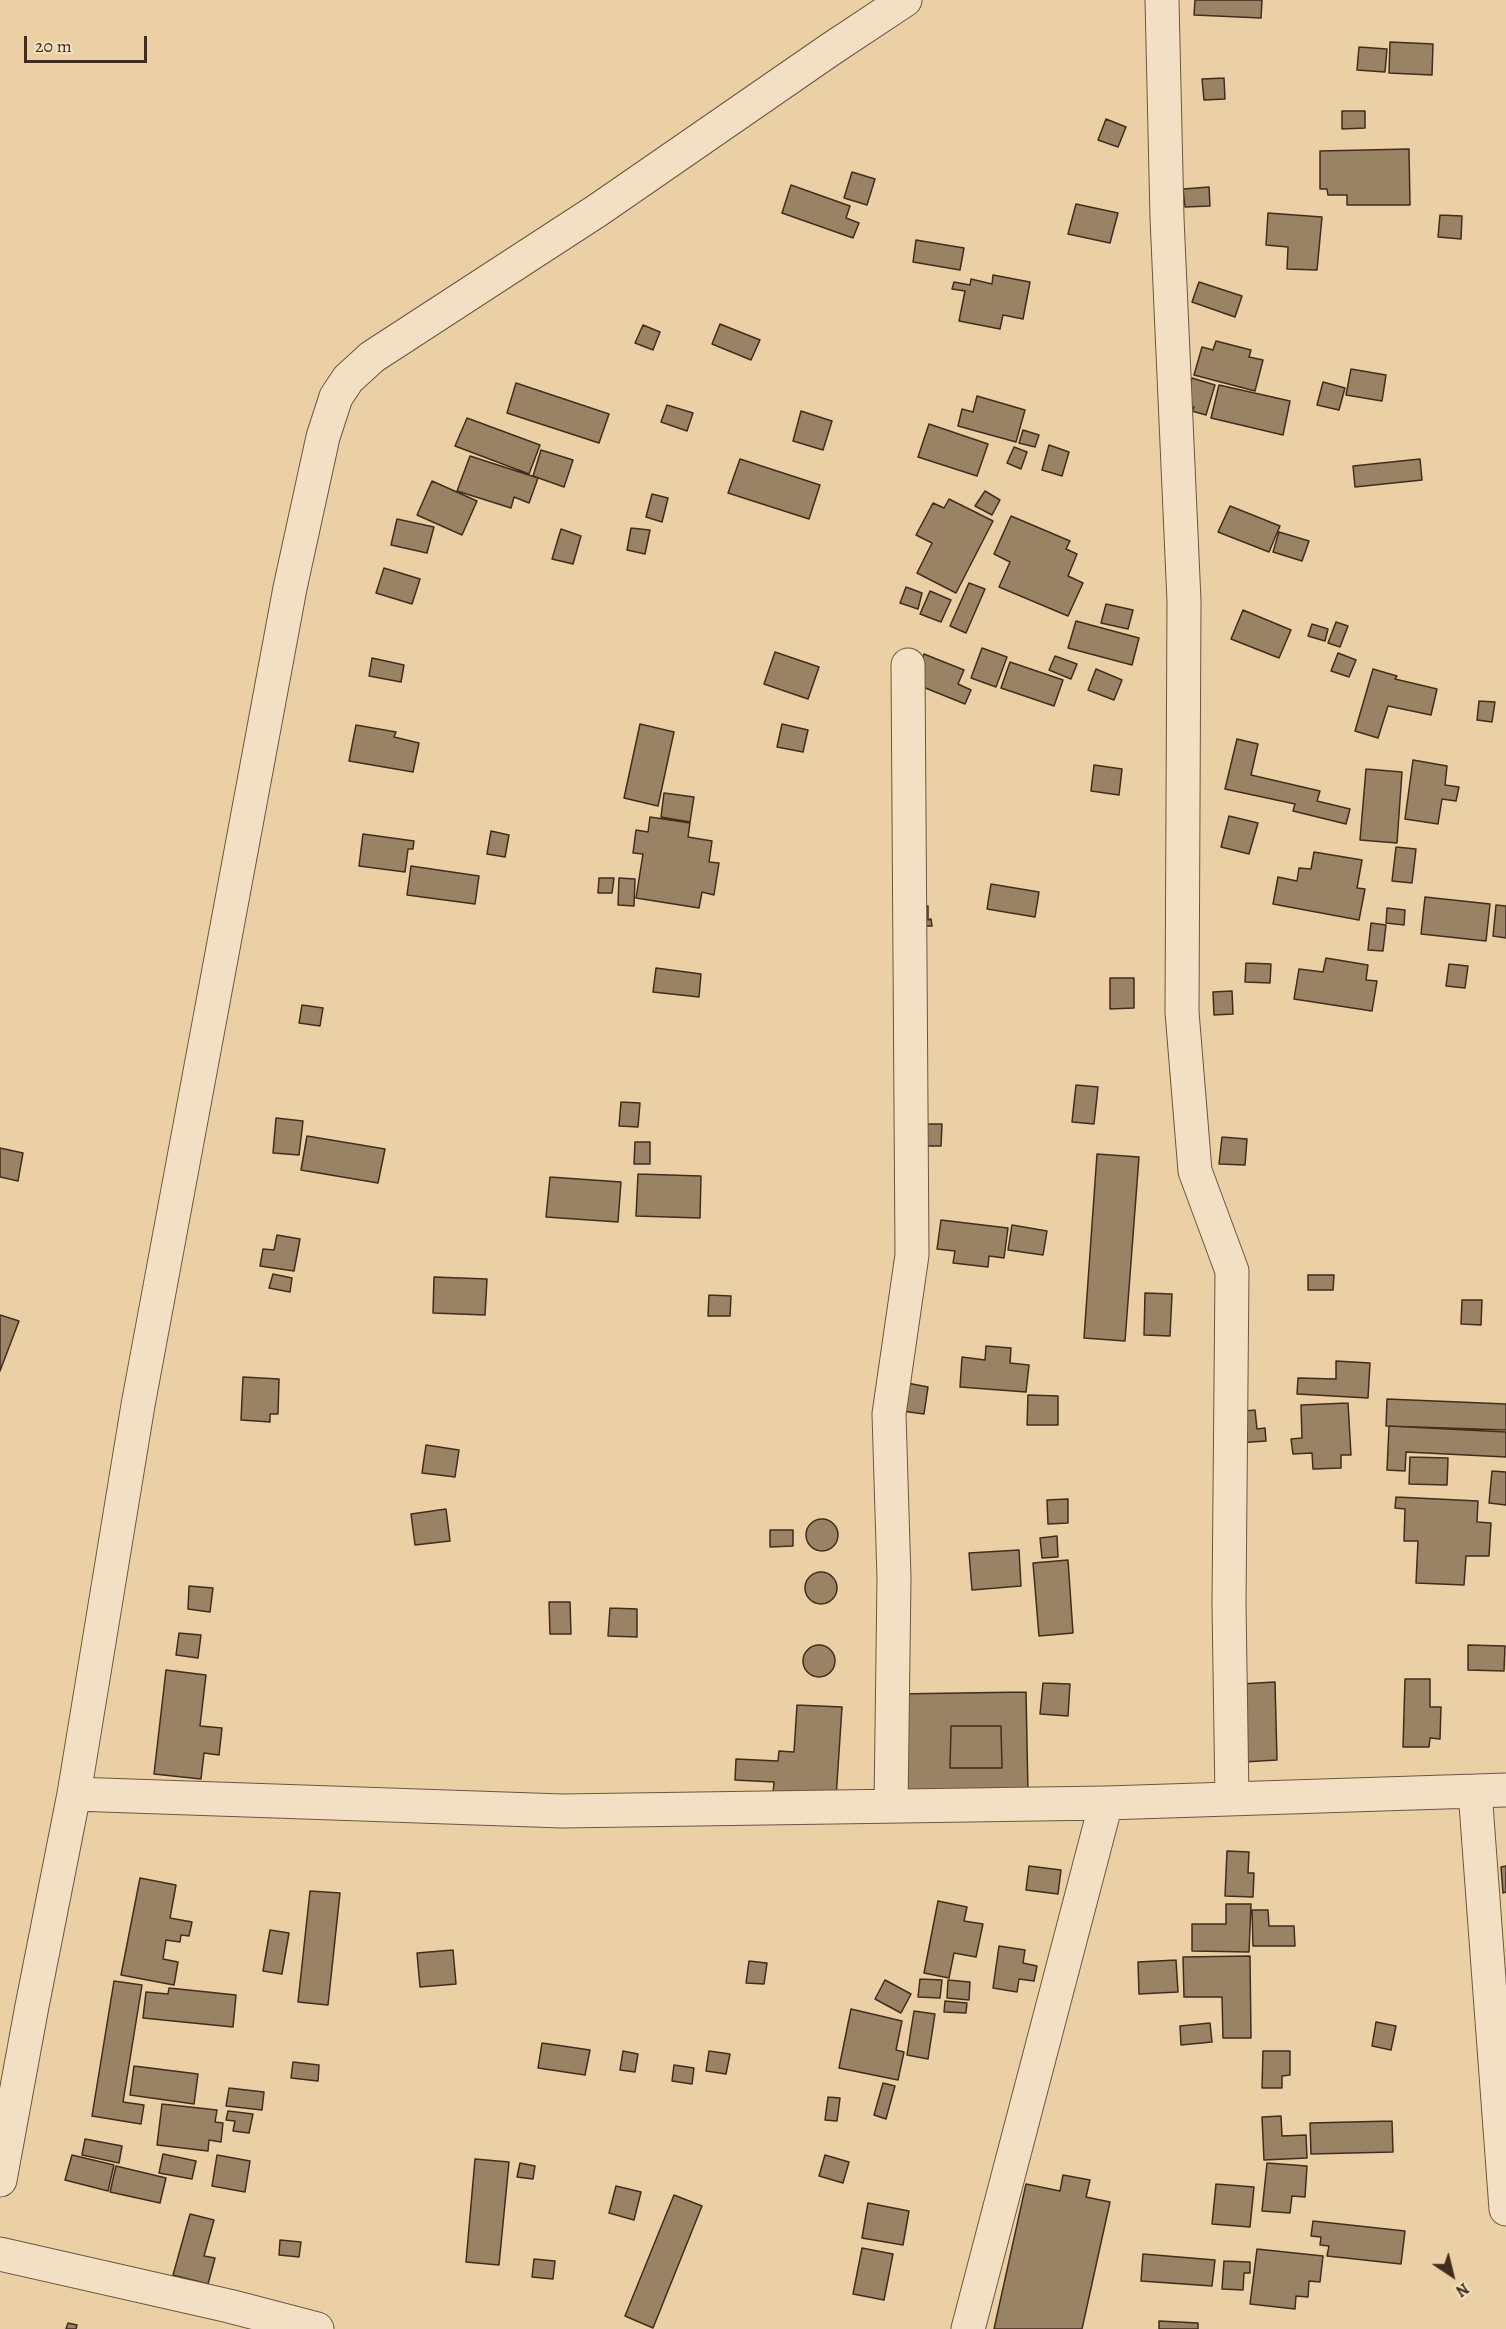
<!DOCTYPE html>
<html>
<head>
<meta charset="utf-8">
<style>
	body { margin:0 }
	#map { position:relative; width:1506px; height:2329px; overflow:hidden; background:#ecd0a5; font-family:Alegreya,serif }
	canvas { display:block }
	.north { position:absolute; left:1422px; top:2245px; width:60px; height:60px; -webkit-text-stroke:4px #f3e0c4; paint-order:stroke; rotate:145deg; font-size:16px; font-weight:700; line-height:24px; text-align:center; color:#422d1d }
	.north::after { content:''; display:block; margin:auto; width:21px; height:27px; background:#422d1d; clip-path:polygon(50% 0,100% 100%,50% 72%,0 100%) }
	.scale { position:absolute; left:24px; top:36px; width:123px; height:27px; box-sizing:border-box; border:3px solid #422d1d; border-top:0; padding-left:8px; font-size:18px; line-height:21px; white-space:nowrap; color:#422d1d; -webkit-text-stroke:4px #f3e0c4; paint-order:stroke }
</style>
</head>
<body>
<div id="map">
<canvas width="1506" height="2329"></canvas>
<div class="north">N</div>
<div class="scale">20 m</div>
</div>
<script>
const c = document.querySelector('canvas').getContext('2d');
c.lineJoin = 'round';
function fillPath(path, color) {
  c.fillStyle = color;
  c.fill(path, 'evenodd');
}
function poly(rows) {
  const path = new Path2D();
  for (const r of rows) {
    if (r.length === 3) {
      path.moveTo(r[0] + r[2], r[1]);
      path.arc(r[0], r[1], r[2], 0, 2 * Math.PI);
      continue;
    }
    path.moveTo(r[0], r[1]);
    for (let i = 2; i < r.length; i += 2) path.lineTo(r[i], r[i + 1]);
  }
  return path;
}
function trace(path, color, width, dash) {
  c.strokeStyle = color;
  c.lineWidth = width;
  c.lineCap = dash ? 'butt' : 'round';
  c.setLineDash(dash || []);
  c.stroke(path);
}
const building = poly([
	[1195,0,1262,0,1261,18,1194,15,1195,0],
	[1390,42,1433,44,1432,75,1389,73,1390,42],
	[1359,47,1387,49,1385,72,1357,70,1359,47],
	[1224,78,1225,99,1204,100,1202,79,1224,78],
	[1342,111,1365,111,1365,128,1342,129,1342,111],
	[1106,119,1126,127,1118,147,1098,140,1106,119],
	[1409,149,1410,205,1347,205,1347,195,1328,195,1327,189,1320,189,1320,151,1409,149],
	[852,172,875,179,867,205,844,198,852,172],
	[791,185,850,206,846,218,859,223,853,238,782,213,791,185],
	[1209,187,1210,206,1185,207,1183,189,1209,187],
	[1076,204,1118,213,1110,243,1068,234,1076,204],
	[1268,213,1322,217,1317,270,1287,269,1288,247,1266,245,1268,213],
	[1440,215,1462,216,1461,239,1438,237,1440,215],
	[916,240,964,248,960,270,913,262,916,240],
	[993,275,1030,282,1023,319,1003,315,1000,329,959,321,965,291,952,289,954,282,970,285,971,279,992,284,993,275],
	[1199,282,1242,296,1235,317,1192,302,1199,282],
	[720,324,760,340,751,360,712,344,720,324],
	[643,325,660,332,653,350,635,343,643,325],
	[1216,341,1251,350,1249,357,1263,360,1255,391,1194,375,1202,347,1213,350,1216,341],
	[1351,369,1386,375,1382,401,1346,395,1351,369],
	[1192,378,1215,385,1206,415,1192,411,1194,407,1183,404,1192,378],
	[1323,382,1345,388,1339,410,1317,405,1323,382],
	[516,383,609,414,599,443,507,413,516,383],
	[1219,385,1290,401,1283,435,1211,418,1219,385],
	[977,396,1025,410,1016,442,958,426,962,409,973,412,977,396],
	[667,405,693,413,687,431,661,422,667,405],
	[801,411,832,421,823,450,793,441,801,411],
	[467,418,540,445,529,474,455,446,467,418],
	[929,424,988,444,977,476,918,457,929,424],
	[1023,430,1039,435,1035,447,1019,443,1023,430],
	[1049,445,1069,452,1062,476,1042,470,1049,445],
	[1014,447,1027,452,1021,469,1007,463,1014,447],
	[541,450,573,460,564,487,533,476,541,450],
	[470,456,538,478,529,503,514,497,511,508,457,491,470,456],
	[740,459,820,485,809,519,728,493,740,459],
	[1420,459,1422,480,1355,487,1353,466,1420,459],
	[432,481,477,501,462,535,417,515,432,481],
	[985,491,1000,500,992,515,975,506,985,491],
	[652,494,668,498,662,522,646,517,652,494],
	[949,499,993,521,956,593,917,573,932,543,916,535,933,503,944,508,949,499],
	[1230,506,1280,526,1269,552,1218,532,1230,506],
	[1011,516,1070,541,1066,549,1077,554,1068,576,1083,583,1068,616,999,587,1010,562,994,554,1011,516],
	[397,519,434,527,427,553,391,545,397,519],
	[631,528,650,530,645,554,627,550,631,528],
	[561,529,581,536,573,564,552,559,561,529],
	[1279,532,1309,541,1302,561,1273,552,1279,532],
	[384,568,420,579,412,604,376,593,384,568],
	[969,583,985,589,966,633,950,626,969,583],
	[906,587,922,593,918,609,900,603,906,587],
	[930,591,951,600,941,622,920,614,930,591],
	[1106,604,1133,610,1128,629,1101,623,1106,604],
	[1243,610,1291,630,1279,658,1231,639,1243,610],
	[1076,621,1139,638,1132,665,1068,648,1076,621],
	[1336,622,1348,626,1340,647,1328,643,1336,622],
	[1312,624,1328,629,1325,641,1308,636,1312,624],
	[982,648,1007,657,996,687,971,678,982,648],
	[775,652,819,667,808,699,764,684,775,652],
	[1338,653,1356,660,1349,677,1331,671,1338,653],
	[924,654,964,670,958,684,971,690,965,704,913,683,924,654],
	[1055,656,1077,664,1071,679,1049,670,1055,656],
	[372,658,404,665,401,682,369,676,372,658],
	[1010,662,1063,680,1054,706,1001,688,1010,662],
	[1096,669,1122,680,1114,700,1088,690,1096,669],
	[1373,669,1397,676,1395,679,1437,689,1431,715,1388,706,1378,738,1355,731,1373,669],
	[1479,701,1495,702,1492,722,1477,720,1479,701],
	[640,724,674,732,658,806,624,798,640,724],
	[782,724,808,730,803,752,777,747,782,724],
	[356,725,396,732,394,737,419,743,413,772,349,761,356,725],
	[1237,739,1258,744,1251,775,1320,791,1317,801,1350,809,1346,824,1293,811,1295,804,1225,789,1237,739],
	[1413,760,1447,766,1445,785,1459,787,1456,801,1442,799,1438,824,1405,819,1413,760],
	[1094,765,1122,769,1119,795,1091,791,1094,765],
	[1366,769,1402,772,1397,843,1360,840,1366,769],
	[664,793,694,797,690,822,661,817,664,793],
	[1229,816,1258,823,1249,854,1221,847,1229,816],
	[650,817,690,823,688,837,712,841,709,862,719,863,714,895,702,892,699,908,636,898,643,854,633,853,636,830,648,832,650,817],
	[491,831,509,835,505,857,487,854,491,831],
	[363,834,414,841,413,849,408,849,405,872,359,866,363,834],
	[1396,847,1416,849,1412,883,1392,881,1396,847],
	[1314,852,1362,860,1357,888,1365,889,1359,920,1273,904,1278,877,1297,881,1299,868,1311,869,1314,852],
	[411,866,479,876,475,904,407,895,411,866],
	[599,878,614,878,612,893,598,893,599,878],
	[619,878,635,879,634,906,618,905,619,878],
	[991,884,1039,892,1035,917,987,909,991,884],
	[1425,897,1490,904,1486,941,1421,934,1425,897],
	[1496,905,1506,906,1506,938,1493,936,1496,905],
	[928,906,928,920,931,919,932,926,915,926,915,907,928,906],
	[1387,908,1405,910,1404,925,1386,923,1387,908],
	[1371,923,1386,925,1383,951,1368,950,1371,923],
	[1326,958,1368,965,1366,980,1377,981,1372,1011,1294,999,1299,969,1323,972,1326,958],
	[1246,963,1271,964,1270,983,1245,982,1246,963],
	[1449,964,1468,966,1465,988,1446,986,1449,964],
	[656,968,701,974,699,997,653,992,656,968],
	[1110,978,1134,978,1134,1008,1110,1009,1110,978],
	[1232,991,1233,1014,1214,1015,1213,992,1232,991],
	[302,1005,323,1008,320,1026,299,1023,302,1005],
	[1076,1085,1098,1087,1094,1124,1072,1122,1076,1085],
	[621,1102,640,1103,638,1127,619,1126,621,1102],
	[276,1118,303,1121,299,1155,273,1153,276,1118],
	[921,1124,942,1124,941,1146,920,1146,921,1124],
	[307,1136,385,1149,378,1183,301,1170,307,1136],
	[1222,1137,1247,1139,1245,1165,1219,1164,1222,1137],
	[635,1142,650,1142,650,1164,634,1164,635,1142],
	[0,1148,23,1153,18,1181,0,1177,0,1148],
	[1097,1154,1139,1157,1125,1341,1084,1338,1097,1154],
	[638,1174,701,1176,700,1218,636,1216,638,1174],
	[550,1177,621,1182,618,1222,546,1217,550,1177],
	[941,1220,1008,1228,1004,1258,989,1256,988,1267,953,1263,955,1251,937,1249,941,1220],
	[1012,1225,1047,1231,1043,1255,1008,1250,1012,1225],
	[277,1235,300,1239,294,1271,260,1266,263,1249,274,1250,277,1235],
	[273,1274,292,1278,290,1292,269,1288,273,1274],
	[1308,1275,1334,1275,1333,1290,1308,1290,1308,1275],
	[434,1277,487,1279,485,1315,433,1313,434,1277],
	[1145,1293,1172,1294,1170,1336,1144,1335,1145,1293],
	[709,1295,731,1296,730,1316,708,1316,709,1295],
	[1462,1300,1482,1300,1481,1325,1461,1324,1462,1300],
	[0,1315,19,1321,0,1371,0,1315],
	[986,1346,1011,1348,1010,1363,1029,1365,1026,1392,960,1387,962,1357,985,1360,986,1346],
	[1336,1361,1370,1363,1368,1398,1297,1394,1298,1378,1336,1379,1336,1361],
	[243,1377,279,1379,278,1414,270,1414,270,1422,241,1420,243,1377],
	[907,1383,928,1387,924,1414,902,1411,907,1383],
	[1028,1395,1058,1396,1058,1425,1027,1425,1028,1395],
	[1387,1399,1506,1404,1506,1430,1386,1426,1387,1399],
	[1348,1403,1351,1455,1341,1455,1341,1468,1313,1469,1312,1453,1293,1454,1291,1439,1302,1438,1301,1405,1348,1403],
	[1255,1410,1257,1429,1265,1428,1266,1441,1237,1443,1235,1412,1255,1410],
	[1389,1426,1506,1432,1506,1457,1406,1452,1405,1471,1387,1470,1389,1426],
	[426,1445,459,1450,455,1477,422,1473,426,1445],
	[1410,1457,1448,1458,1447,1485,1409,1484,1410,1457],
	[1492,1471,1506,1472,1506,1505,1489,1503,1492,1471],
	[1396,1497,1478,1501,1477,1522,1491,1523,1489,1556,1466,1556,1464,1585,1416,1583,1418,1541,1404,1541,1405,1509,1395,1508,1396,1497],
	[1068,1499,1068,1523,1048,1524,1047,1500,1068,1499],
	[446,1509,450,1541,415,1545,411,1514,446,1509],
	[822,1535,16],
	[770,1530,793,1530,793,1546,770,1547,770,1530],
	[1057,1536,1058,1557,1042,1558,1040,1538,1057,1536],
	[1019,1550,1021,1586,972,1590,969,1553,1019,1550],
	[1068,1560,1073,1633,1039,1636,1033,1563,1068,1560],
	[821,1588,16],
	[189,1586,213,1588,210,1612,188,1609,189,1586],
	[549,1602,570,1602,571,1634,550,1634,549,1602],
	[610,1608,637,1609,637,1637,608,1636,610,1608],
	[179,1633,201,1635,198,1658,176,1655,179,1633],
	[819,1661,16],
	[1468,1645,1505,1646,1504,1671,1468,1670,1468,1645],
	[166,1670,206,1675,200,1726,222,1728,219,1755,204,1753,201,1779,154,1774,166,1670],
	[1405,1679,1430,1679,1430,1707,1441,1707,1440,1739,1430,1738,1429,1747,1403,1747,1405,1679],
	[1275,1682,1277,1760,1243,1762,1240,1684,1275,1682],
	[1043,1683,1070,1684,1068,1716,1040,1714,1043,1683],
	[1026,1692,1028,1793,897,1795,895,1694,1026,1692],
	[951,1726,1001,1726,1002,1768,950,1768,951,1726],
	[797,1705,842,1707,836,1798,773,1794,774,1782,735,1780,736,1759,778,1761,779,1751,794,1752,797,1705],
	[951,1726,1001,1726,1002,1768,950,1768,951,1726],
	[1227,1851,1249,1852,1248,1873,1254,1873,1253,1897,1225,1896,1227,1851],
	[1029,1866,1061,1870,1058,1894,1026,1890,1029,1866],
	[1506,1866,1506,1892,1503,1893,1501,1867,1506,1866],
	[140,1878,176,1885,170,1918,192,1922,189,1936,181,1935,180,1942,166,1940,163,1959,178,1962,174,1985,121,1975,140,1878],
	[310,1891,340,1893,328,2005,298,2002,310,1891],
	[938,1901,967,1907,964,1921,983,1924,976,1957,954,1953,949,1978,924,1973,938,1901],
	[1226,1904,1251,1904,1249,1952,1192,1951,1192,1924,1226,1924,1226,1904],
	[1252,1910,1268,1910,1269,1926,1294,1926,1295,1946,1253,1946,1252,1910],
	[270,1930,289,1933,282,1974,263,1971,270,1930],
	[999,1946,1025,1950,1023,1963,1037,1966,1034,1981,1019,1979,1017,1992,993,1988,999,1946],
	[453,1950,456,1984,420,1987,417,1953,453,1950],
	[1250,1956,1251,2038,1223,2038,1222,1997,1184,1997,1183,1957,1250,1956],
	[1176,1960,1178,1992,1139,1994,1138,1962,1176,1960],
	[749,1961,767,1963,764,1984,746,1983,749,1961],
	[920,1979,942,1980,940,1998,918,1997,920,1979],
	[885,1980,911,1994,901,2013,875,1999,885,1980],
	[948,1980,970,1982,969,2000,947,1998,948,1980],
	[114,1981,142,1985,123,2102,144,2105,141,2124,92,2116,114,1981],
	[169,1988,236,1995,233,2027,143,2018,146,1992,168,1994,169,1988],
	[945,2001,967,2003,966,2013,944,2012,945,2001],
	[851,2009,902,2021,896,2050,904,2052,898,2080,839,2068,851,2009],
	[914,2011,935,2014,928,2059,907,2055,914,2011],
	[1376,2022,1396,2026,1391,2050,1372,2046,1376,2022],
	[1210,2023,1212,2042,1181,2045,1180,2026,1210,2023],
	[542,2043,590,2050,585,2075,538,2068,542,2043],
	[623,2051,638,2054,635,2072,620,2070,623,2051],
	[709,2051,730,2054,726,2074,706,2071,709,2051],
	[1263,2051,1290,2051,1290,2075,1282,2076,1282,2088,1262,2088,1263,2051],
	[293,2062,319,2065,318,2081,291,2078,293,2062],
	[674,2065,694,2068,692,2084,672,2081,674,2065],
	[134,2066,198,2074,194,2104,130,2095,134,2066],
	[883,2083,895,2086,886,2119,874,2115,883,2083],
	[229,2088,264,2092,262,2110,226,2106,229,2088],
	[828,2097,840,2098,837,2121,825,2120,828,2097],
	[162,2104,217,2110,215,2122,223,2123,221,2142,209,2140,208,2151,157,2145,162,2104],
	[228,2111,253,2114,249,2133,233,2131,235,2121,226,2120,228,2111],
	[1281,2116,1282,2136,1306,2135,1307,2158,1264,2160,1262,2117,1281,2116],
	[1392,2121,1393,2152,1311,2154,1310,2123,1392,2121],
	[85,2139,122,2146,119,2163,82,2155,85,2139],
	[163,2154,196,2161,192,2179,159,2173,163,2154],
	[72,2155,114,2165,108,2191,65,2180,72,2155],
	[217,2155,250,2161,245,2192,212,2186,217,2155],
	[825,2155,849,2162,843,2183,819,2176,825,2155],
	[475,2159,509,2162,499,2265,466,2262,475,2159],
	[520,2163,535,2166,533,2179,517,2177,520,2163],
	[1267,2163,1307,2166,1305,2197,1292,2196,1290,2213,1262,2211,1267,2163],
	[116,2166,166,2178,160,2203,110,2192,116,2166],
	[1063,2175,1090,2180,1086,2197,1110,2202,1082,2329,994,2329,1026,2184,1060,2191,1063,2175],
	[1216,2184,1254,2187,1250,2227,1212,2224,1216,2184],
	[616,2186,641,2192,634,2220,609,2213,616,2186],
	[674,2195,702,2206,653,2328,625,2316,674,2195],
	[868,2203,909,2211,903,2245,862,2238,868,2203],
	[190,2214,214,2220,204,2256,215,2258,208,2284,173,2275,190,2214],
	[1313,2221,1405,2231,1401,2264,1327,2256,1329,2246,1320,2245,1321,2237,1311,2236,1313,2221],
	[280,2240,301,2242,299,2257,279,2255,280,2240],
	[862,2248,893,2254,884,2300,853,2294,862,2248],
	[1257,2249,1323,2256,1320,2282,1309,2281,1308,2297,1296,2296,1295,2309,1250,2304,1257,2249],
	[1143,2254,1215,2260,1212,2286,1141,2281,1143,2254],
	[534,2259,555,2261,553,2279,532,2277,534,2259],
	[1224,2261,1250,2262,1250,2273,1244,2273,1243,2290,1222,2289,1224,2261],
	[1159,2321,1198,2323,1198,2329,1159,2329,1159,2321],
	[68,2323,77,2325,76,2329,66,2329,68,2323]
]);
const street = poly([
	[1162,0,1167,218,1184,601,1182,1012,1195,1171,1232,1271,1229,1604,1232,1799],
	[1475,1791,1506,2209],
	[74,1794,562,1811,1106,1803,1506,1790],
	[891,1806,894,1578,889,1414,912,1255,908,665],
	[0,2180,32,2006,74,1794,138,1405,290,588,323,437,336,397,348,379,372,357,598,210,831,49,905,0],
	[0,2254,229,2306,317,2329],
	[968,2329,1106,1803]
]);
fillPath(building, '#9a8264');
trace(building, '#422d1d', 1.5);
trace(street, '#6c563f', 35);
trace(street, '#f3e0c4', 33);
</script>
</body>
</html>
